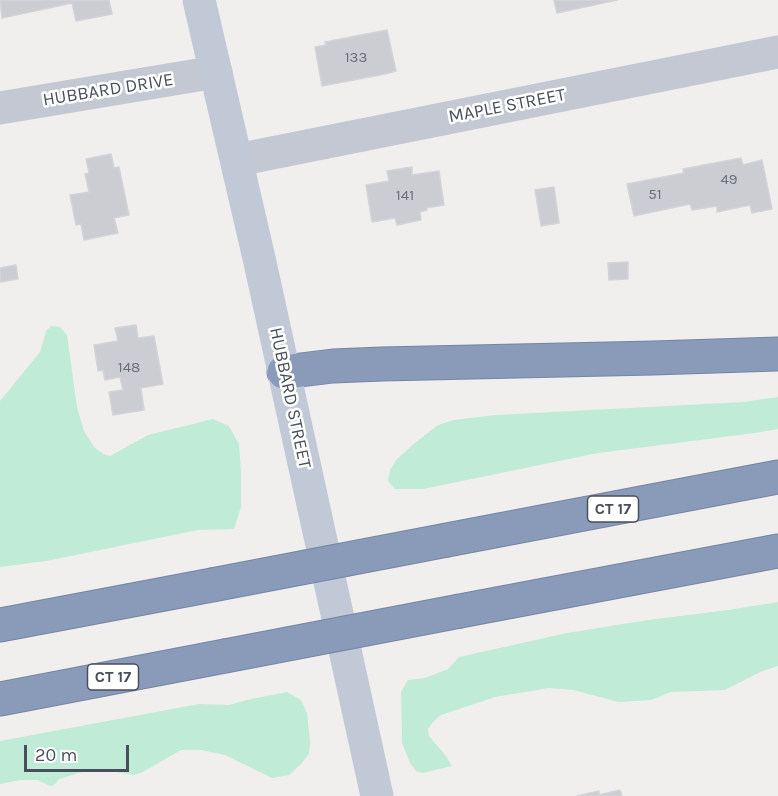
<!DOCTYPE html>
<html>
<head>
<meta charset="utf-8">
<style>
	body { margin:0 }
	#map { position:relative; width:778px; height:796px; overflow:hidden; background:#f1efee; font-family:Karla,sans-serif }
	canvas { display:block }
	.scale { position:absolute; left:24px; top:745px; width:105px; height:27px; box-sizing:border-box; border:3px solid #484f5a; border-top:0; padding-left:8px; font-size:18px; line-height:21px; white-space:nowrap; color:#484f5a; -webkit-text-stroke:4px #fff; paint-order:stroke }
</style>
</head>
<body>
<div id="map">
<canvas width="778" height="796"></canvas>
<div class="scale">20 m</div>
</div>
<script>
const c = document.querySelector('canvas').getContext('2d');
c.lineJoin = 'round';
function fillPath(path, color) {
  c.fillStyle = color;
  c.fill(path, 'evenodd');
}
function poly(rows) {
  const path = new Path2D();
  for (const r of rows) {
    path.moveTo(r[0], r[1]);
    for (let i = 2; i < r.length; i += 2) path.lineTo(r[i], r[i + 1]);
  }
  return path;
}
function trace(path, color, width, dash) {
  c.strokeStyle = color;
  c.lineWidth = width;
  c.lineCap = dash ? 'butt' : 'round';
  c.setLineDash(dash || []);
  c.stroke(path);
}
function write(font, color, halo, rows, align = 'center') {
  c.font = font + ' Karla,sans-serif';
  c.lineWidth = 5;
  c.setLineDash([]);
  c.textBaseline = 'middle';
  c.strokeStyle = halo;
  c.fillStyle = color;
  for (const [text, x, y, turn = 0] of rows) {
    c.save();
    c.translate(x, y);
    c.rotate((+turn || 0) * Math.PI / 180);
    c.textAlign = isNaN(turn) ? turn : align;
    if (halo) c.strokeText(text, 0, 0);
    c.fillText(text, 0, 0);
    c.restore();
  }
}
const green = poly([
	[51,326,60,327,67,335,77,407,84,431,94,447,103,454,110,456,148,435,213,419,229,426,239,444,241,471,241,507,234,529,198,530,46,561,0,567,0,401,40,352,46,331],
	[778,397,778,429,755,433,598,453,423,489,395,489,388,481,390,470,396,460,416,442,438,425,454,420,496,415,743,402],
	[778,602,778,666,760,672,725,690,671,692,651,700,619,702,573,690,549,688,495,697,441,715,433,722,428,729,429,736,446,756,452,766,423,773,416,771,410,763,402,743,401,692,408,680,425,678,448,669,459,657,567,633,648,620,728,610],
	[287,692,301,700,307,713,310,741,309,754,300,765,289,775,272,778,225,755,201,750,181,750,141,773,133,775,105,770,89,770,59,779,54,785,50,786,38,780,20,780,0,784,0,741,199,704,229,705,251,699]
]);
const building = poly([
	[0,0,109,0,112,14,76,21,72,3,2,18,0,0],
	[554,0,617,0,557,13,554,0],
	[387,30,396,71,385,74,322,86,315,47,326,45,325,42,387,30],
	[111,154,114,168,119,167,129,215,114,218,118,233,84,240,81,224,76,225,70,195,89,192,85,174,89,173,86,159,111,154],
	[741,158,743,165,762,160,772,209,752,213,750,205,717,212,717,206,692,210,690,204,634,216,627,184,684,173,683,169,741,158],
	[412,167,412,175,439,171,444,205,426,208,427,210,420,212,421,220,397,225,395,218,372,222,366,185,389,181,387,171,412,167],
	[554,187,559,223,541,226,535,190,554,187],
	[628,262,628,279,609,280,608,263,628,262],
	[16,265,18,279,0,282,0,268,16,265],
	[136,325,138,338,154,336,163,384,141,388,144,410,113,415,109,392,123,390,120,377,105,380,103,370,98,371,94,345,118,341,115,328,136,325],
	[620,790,622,796,577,796,599,791,599,795,620,790]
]);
const street = poly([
	[0,108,216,72],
	[237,160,778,52]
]);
const secondary = poly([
	[199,0,259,258,377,796]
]);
const highway = poly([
	[284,372,333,366,382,364,653,358,778,354],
	[447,540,778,477],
	[460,611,778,551],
	[0,625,212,585],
	[0,699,225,656]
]);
const highwayBridge = poly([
	[212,585,447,540],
	[225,656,460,611]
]);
const numberNames = [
	["133",356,58],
	["49",729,180],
	["51",655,195],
	["141",405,196],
	["148",129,368]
];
const shields = [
	[613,509,51],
	[113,677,51]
];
const shieldNames = [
	["CT 17",613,509],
	["CT 17",113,677]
];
const streetNames = [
	["HUBBARD DRIVE",108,90,-9],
	["MAPLE STREET",507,106,-11],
	["HUBBARD STREET",290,398,78]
];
fillPath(green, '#c0ebd7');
fillPath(building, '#cccdd2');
trace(building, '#d3d4d9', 1.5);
trace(highway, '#7585a5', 35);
trace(street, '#c3c8d2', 33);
trace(secondary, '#c2c9d6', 33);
trace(highway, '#8a9ab9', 33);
trace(highwayBridge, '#7585a5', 35, []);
trace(highwayBridge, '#8a9ab9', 33);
write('15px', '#696e78', null, numberNames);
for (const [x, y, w] of shields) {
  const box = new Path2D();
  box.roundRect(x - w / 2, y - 13, w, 26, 4.5);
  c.fillStyle = '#fff';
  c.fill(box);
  trace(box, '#484f5a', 1.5);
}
write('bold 16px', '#484f5a', null, shieldNames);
write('18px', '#484f5a', '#fff', streetNames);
</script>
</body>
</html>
